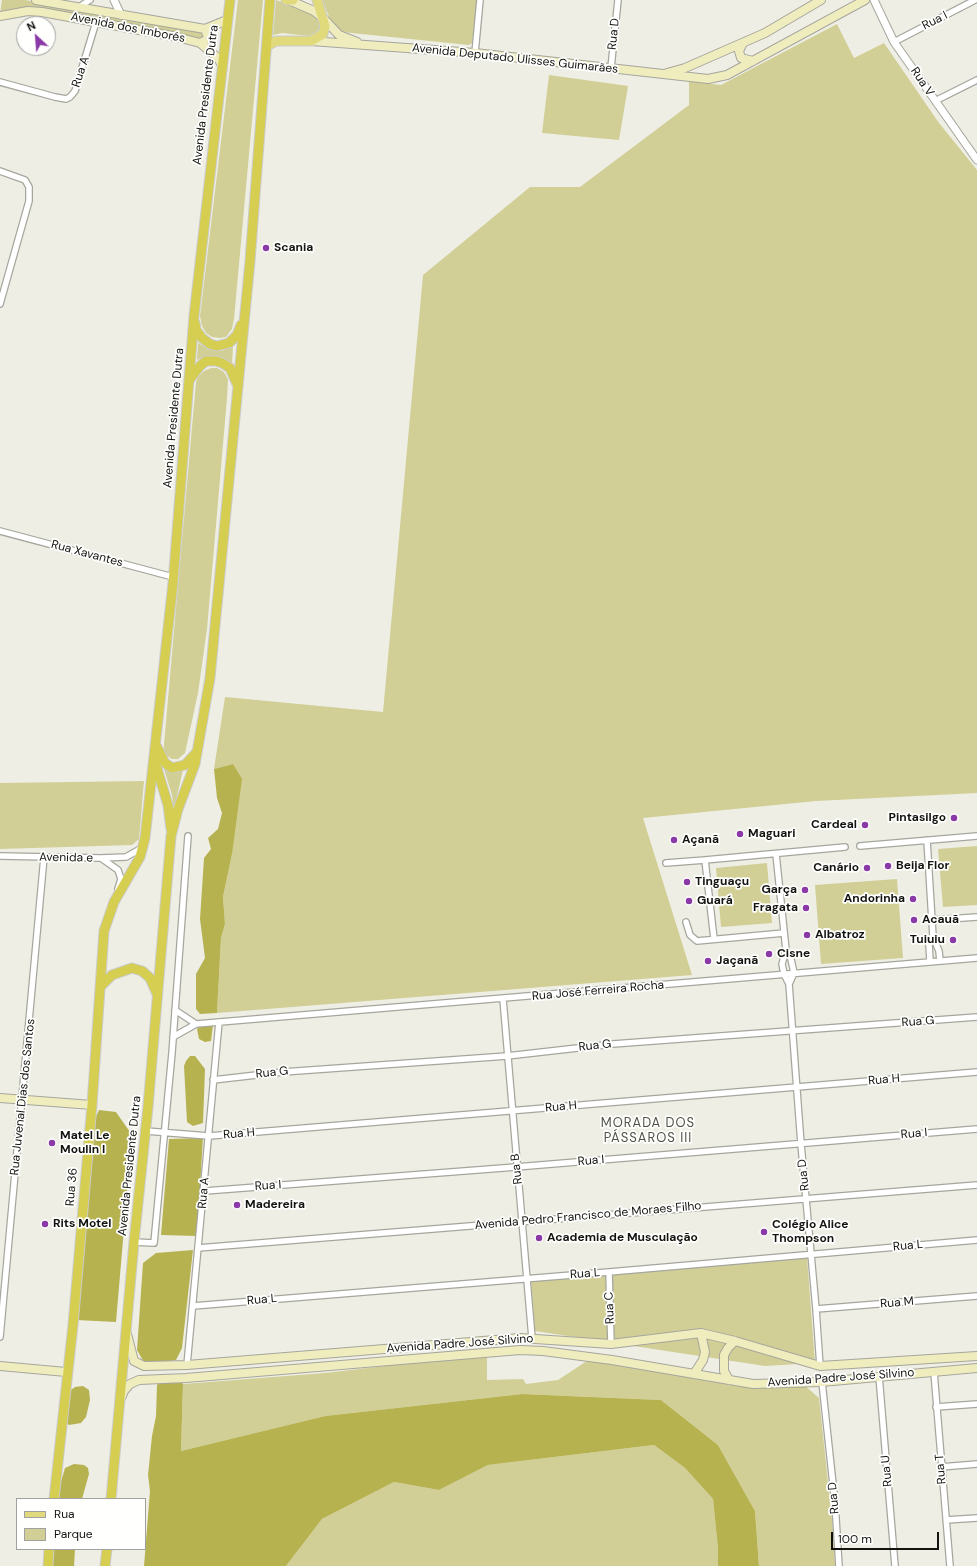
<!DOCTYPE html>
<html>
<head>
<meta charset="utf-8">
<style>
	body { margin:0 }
	#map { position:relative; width:977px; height:1566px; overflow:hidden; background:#eeeee5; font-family:"DM Sans",sans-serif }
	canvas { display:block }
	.legend { position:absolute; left:16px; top:1498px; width:130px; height:52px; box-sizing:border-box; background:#fffffe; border:1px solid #a1a19f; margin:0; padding:5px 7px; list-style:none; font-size:12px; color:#131310 }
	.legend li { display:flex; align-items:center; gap:8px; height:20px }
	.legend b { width:20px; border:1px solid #a1a19f }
	.north { position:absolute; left:16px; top:16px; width:40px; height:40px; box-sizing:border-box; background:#fffffe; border:1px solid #a1a19f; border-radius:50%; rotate:334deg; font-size:11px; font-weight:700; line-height:16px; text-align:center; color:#131310 }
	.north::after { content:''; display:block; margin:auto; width:14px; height:18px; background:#8b39a7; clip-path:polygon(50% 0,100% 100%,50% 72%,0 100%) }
	.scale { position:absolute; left:831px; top:1532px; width:108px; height:18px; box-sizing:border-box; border:2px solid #131310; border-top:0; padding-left:5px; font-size:12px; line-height:14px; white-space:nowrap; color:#131310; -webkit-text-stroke:3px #fffffe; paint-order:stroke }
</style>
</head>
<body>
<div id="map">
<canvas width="977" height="1566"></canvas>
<ul class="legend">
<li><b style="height:5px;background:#e0da7c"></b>Rua</li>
<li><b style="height:11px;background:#d1cf96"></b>Parque</li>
</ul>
<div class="north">N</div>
<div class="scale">100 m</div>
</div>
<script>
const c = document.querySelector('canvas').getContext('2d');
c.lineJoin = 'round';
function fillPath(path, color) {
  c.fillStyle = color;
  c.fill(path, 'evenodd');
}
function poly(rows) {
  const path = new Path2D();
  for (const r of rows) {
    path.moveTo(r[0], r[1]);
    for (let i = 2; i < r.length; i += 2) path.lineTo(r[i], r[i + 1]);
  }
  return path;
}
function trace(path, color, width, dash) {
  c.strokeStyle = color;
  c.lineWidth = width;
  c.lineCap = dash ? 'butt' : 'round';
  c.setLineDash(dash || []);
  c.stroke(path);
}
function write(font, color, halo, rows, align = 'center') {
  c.font = font + ' "DM Sans",sans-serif';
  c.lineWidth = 3.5;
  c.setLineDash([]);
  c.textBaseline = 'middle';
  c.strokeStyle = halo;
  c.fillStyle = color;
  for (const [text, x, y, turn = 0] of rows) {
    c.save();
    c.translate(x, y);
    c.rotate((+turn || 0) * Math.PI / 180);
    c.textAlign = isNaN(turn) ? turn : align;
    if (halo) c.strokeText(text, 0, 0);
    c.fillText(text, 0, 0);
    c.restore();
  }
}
const green = poly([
	[2,0,25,0,203,33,202,39,33,7,0,14],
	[238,0,263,0,234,319,232,329,226,337,220,338,212,337,206,333,202,326,200,316],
	[276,0,316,15,321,23,319,30,309,36,282,33,273,35],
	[322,0,477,0,472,43,469,45,342,32,336,28,330,19],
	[837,24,854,58,884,43,939,123,977,170,977,793,816,801,643,818,692,975,217,1013,221,938,225,924,223,897,232,854,233,764,214,769,225,697,383,712,423,275,530,187,580,187,689,105,689,81,721,85],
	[549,75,628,86,619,140,542,133],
	[198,343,212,350,221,351,233,346,232,365,222,357,207,356,197,360],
	[211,368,217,368,224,372,228,379,227,398,207,629,198,693,185,753,178,759,172,759,166,755,164,751,164,744,196,382,198,377,204,371],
	[164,769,183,770,174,809,172,795],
	[144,781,139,839,132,845,0,849,0,783],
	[977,846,977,905,943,907,938,849],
	[767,863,772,923,721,927,716,868],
	[897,879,903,958,821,964,815,885],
	[807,1257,815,1363,765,1366,535,1331,531,1280],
	[487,1354,487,1380,523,1379,526,1384,558,1380,590,1359,738,1379,804,1385,819,1398,832,1520,835,1566,759,1566,755,1511,718,1445,661,1400,522,1394,325,1416,181,1451,183,1384,325,1373],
	[654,1445,685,1468,713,1499,718,1549,718,1566,286,1566,322,1519,394,1482,439,1490,488,1465]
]);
const forest = poly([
	[233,764,242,779,232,854,223,897,225,924,221,938,217,1013,200,1014,196,1009,196,974,205,958,200,919,204,858,211,849,208,838,218,829,222,813,217,798,214,769],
	[201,1025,213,1025,211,1041,205,1042,199,1039,197,1029],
	[190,1056,195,1056,205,1069,203,1123,193,1126,187,1122,184,1066,186,1061],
	[99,1110,116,1112,132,1135,116,1322,76,1320,93,1123],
	[203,1138,197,1236,161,1235,169,1139],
	[193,1250,182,1348,176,1360,145,1364,137,1350,143,1263,156,1253],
	[179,1378,183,1384,181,1451,325,1416,522,1394,661,1400,718,1445,755,1511,759,1566,718,1566,718,1549,713,1499,685,1468,654,1445,488,1465,439,1490,394,1482,322,1519,286,1566,144,1566,150,1491,148,1475,152,1436,156,1416,157,1385,161,1381],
	[83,1386,89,1390,90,1400,86,1417,81,1423,69,1425,64,1420,64,1395,75,1387],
	[74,1464,84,1465,88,1468,89,1474,82,1499,56,1499,65,1468],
	[51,1549,75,1549,74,1566,49,1566]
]);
const minor = poly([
	[79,7,90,0],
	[894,42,975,0],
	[475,53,480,0],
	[611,68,618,0],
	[0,82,55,97,66,99,70,97,75,91,96,22],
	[935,101,977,80],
	[0,171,25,180,29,187,29,201,0,304],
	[0,531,173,577],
	[927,840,933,937,939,951,940,961],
	[860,846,977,836],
	[776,854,786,950,782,964,784,974,789,984,801,1144,816,1309,820,1366],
	[0,856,101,858,118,870,121,879,118,889],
	[101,858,126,857,142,848],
	[705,860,845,847],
	[666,863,705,860,714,939],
	[933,920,977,917],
	[686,922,690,935,697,941,784,933],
	[786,950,791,959,794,973,789,984],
	[930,961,929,945,933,937],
	[503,999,532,1338],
	[175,1010,196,1024],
	[173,1037,196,1024,977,958],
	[213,1080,283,1072,507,1056,613,1044,977,1017],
	[146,1131,209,1136,977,1072],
	[205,1191,516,1167,977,1129],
	[134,1242,154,1243,172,1053,188,836],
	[198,1248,977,1185],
	[609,1272,611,1344],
	[193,1306,609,1272,977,1240],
	[816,1309,977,1296],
	[0,1337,44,857],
	[187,1365,219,1022],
	[934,1372,950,1566],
	[879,1376,895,1566],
	[822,1382,835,1503,839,1566],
	[936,1407,977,1404],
	[941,1467,977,1464],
	[946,1520,977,1518]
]);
const tertiary = poly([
	[114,0,121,15],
	[874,0,894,42,977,160]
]);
const secondary = poly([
	[36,0,205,29,227,20],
	[291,1,314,11,323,18,339,35,357,42],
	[0,16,28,11,42,12,177,37,200,43,218,58,223,67],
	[311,41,475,53,708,79,727,75,865,0],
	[200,43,206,40,208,37,205,29],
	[743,43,739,51,741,58,753,61],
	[667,73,685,68,765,33,821,0],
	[0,1098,92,1105],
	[127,1334,134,1361,144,1366,187,1365,520,1338,611,1344,701,1333,735,1341,820,1366,977,1356],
	[0,1366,66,1372],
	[694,1374,703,1360,705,1352,701,1333],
	[729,1380,724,1371,724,1355,728,1348,735,1341],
	[121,1398,124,1391,130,1384,139,1380,186,1378,520,1350,543,1351,612,1360,753,1384,822,1382,977,1368]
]);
const primary = poly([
	[286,0,293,0],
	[267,46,276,41,311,41,323,34,325,26,317,0]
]);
const trunk = poly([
	[195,323,196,330,202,338,210,344,217,346,229,343,237,335,241,325],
	[190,379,200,366,206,361,216,361,222,363,230,368,237,384],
	[157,747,165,763,172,768,185,765,196,753],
	[155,762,168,805,171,829],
	[100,987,112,975,132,968,142,971,150,978,157,994],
	[54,1499,73,1325,92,1105,104,931,114,902,140,857,145,838,173,583,194,316,230,0],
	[111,1499,134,1242,148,1107,171,836,178,809,195,764,210,678,250,261,270,0],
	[48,1566,49,1549],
	[105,1566,107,1549]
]);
const markers = [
	[266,248,4,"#8b39a7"],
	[954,818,4,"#8b39a7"],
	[865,825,4,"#8b39a7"],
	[740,834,4,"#8b39a7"],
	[674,840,4,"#8b39a7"],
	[888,866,4,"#8b39a7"],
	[867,868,4,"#8b39a7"],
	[687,882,4,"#8b39a7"],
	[805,890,4,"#8b39a7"],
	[913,899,4,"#8b39a7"],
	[689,901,4,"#8b39a7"],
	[806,908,4,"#8b39a7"],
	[914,920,4,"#8b39a7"],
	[807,935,4,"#8b39a7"],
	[953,940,4,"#8b39a7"],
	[769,954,4,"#8b39a7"],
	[708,961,4,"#8b39a7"],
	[52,1143,4,"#8b39a7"],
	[237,1205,4,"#8b39a7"],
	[45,1224,4,"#8b39a7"],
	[764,1232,4,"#8b39a7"],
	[539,1238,4,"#8b39a7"]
];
const streetNames = [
	["Rua I",935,21,-27],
	["Avenida dos Imborés",128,28,11],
	["Rua D",614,34,-84],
	["Avenida Deputado Ulisses Guimarães",515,59,6],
	["Rua A",81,72,-72],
	["Rua V",922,82,56],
	["Avenida Presidente Dutra",206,95,-83],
	["Avenida Presidente Dutra",174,418,-85],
	["Rua Xavantes",87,554,15],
	["Avenida e",66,858,1],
	["Rua José Ferreira Rocha",598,991,-5],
	["Rua G",918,1022,-4],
	["Rua G",595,1046,-6],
	["Rua G",272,1073,-6],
	["Rua H",884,1080,-5],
	["Rua Juvenal Dias dos Santos",23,1097,-84],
	["Rua H",561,1107,-5],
	["Rua H",239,1134,-5],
	["Rua I",914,1134,-5],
	["Rua I",591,1161,-5],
	["Avenida Presidente Dutra",130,1166,-84],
	["Rua B",517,1169,-96],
	["Rua D",804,1175,-96],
	["Rua I",268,1186,-4],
	["Rua 36",72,1187,-85],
	["Rua A",204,1193,-85],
	["Avenida Pedro Francisco de Moraes Filho",588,1216,-5],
	["Rua L",908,1246,-5],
	["Rua L",585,1274,-4],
	["Rua L",262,1300,-5],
	["Rua M",897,1303,-5],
	["Rua C",610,1308,-92],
	["Avenida Padre José Silvino",460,1344,-4],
	["Avenida Padre José Silvino",841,1378,-4],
	["Rua T",941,1469,-95],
	["Rua U",887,1471,-95],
	["Rua D",834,1498,-95]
];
const poiNames = [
	["Scania",274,248],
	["Pintasilgo",946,818,"right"],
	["Cardeal",857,825,"right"],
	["Maguari",748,834],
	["Açanã",682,840],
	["Beija Flor",896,866],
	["Canário",859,868,"right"],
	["Tinguaçu",695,882],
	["Garça",797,890,"right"],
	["Andorinha",905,899,"right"],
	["Guará",697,901],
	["Fragata",798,908,"right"],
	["Acauã",922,920],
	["Albatroz",815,935],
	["Tuiuiu",945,940,"right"],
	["Cisne",777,954],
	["Jaçanã",716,961],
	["Matel Le",60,1136],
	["Moulin I",60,1150],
	["Madereira",245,1205],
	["Rits Motel",53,1224],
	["Colégio Alice",772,1225],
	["Thompson",772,1239],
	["Academia de Musculação",547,1238]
];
const neighbourhoodNames = [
	["MORADA DOS",648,1124],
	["PÁSSAROS III",648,1139]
];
fillPath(green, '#d1cf96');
fillPath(forest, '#b7b250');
trace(minor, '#a6a69e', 8);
trace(tertiary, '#a6a69e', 9);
trace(secondary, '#a6a69e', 10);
trace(primary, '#cbcbca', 11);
trace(trunk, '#cbcbca', 11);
trace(minor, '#fff', 5.5);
trace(tertiary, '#fff', 7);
trace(secondary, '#efedbe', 8);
trace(primary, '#e0da7c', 9);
trace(trunk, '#d6ce50', 9);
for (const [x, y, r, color] of markers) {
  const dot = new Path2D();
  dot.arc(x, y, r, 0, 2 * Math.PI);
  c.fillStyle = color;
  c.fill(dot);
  trace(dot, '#fffffe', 1.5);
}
write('12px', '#131310', '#fffffe', streetNames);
write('bold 12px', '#131310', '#fffffe', poiNames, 'left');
c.letterSpacing = '1px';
write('13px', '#52524a', '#fffffe', neighbourhoodNames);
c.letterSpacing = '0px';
</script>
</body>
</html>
